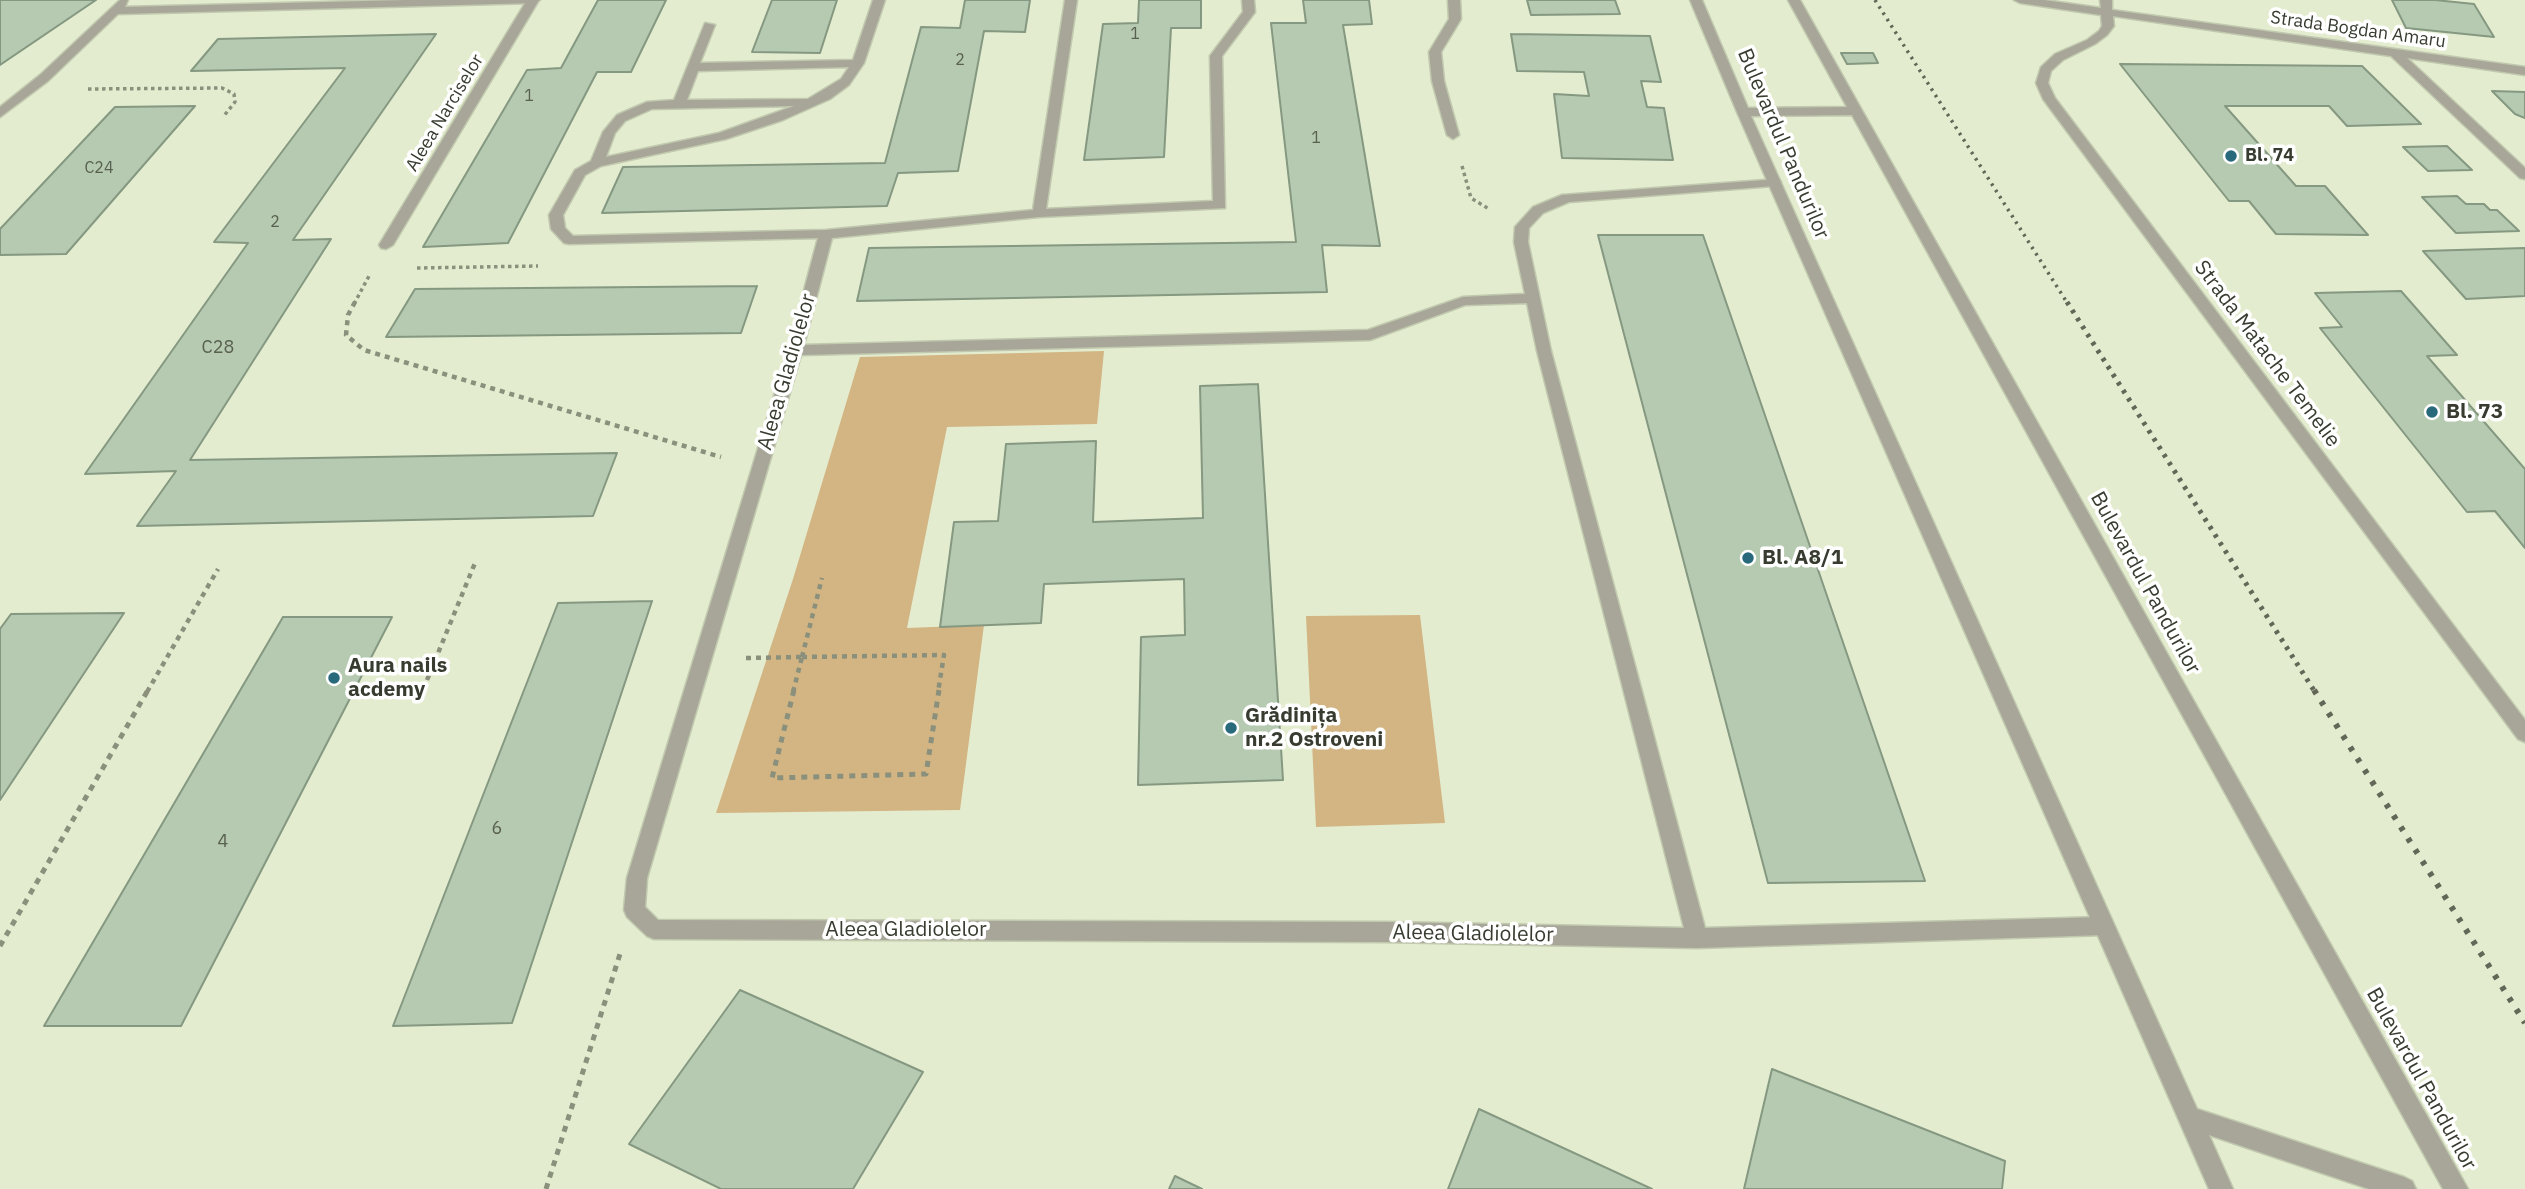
<!DOCTYPE html>
<html>
<head>
<meta charset="utf-8">
<style>
	body { margin:0 }
	canvas { display:block; background:#e3ecce }
</style>
</head>
<body>
<canvas width="2525" height="1189"></canvas>
<script>
const c = document.querySelector('canvas').getContext('2d');
c.lineJoin = 'round';
function fillPath(path, color) {
  c.fillStyle = color;
  c.fill(path, 'evenodd');
}
function poly(rows) {
  const path = new Path2D();
  for (const r of rows) {
    path.moveTo(r[0], r[1]);
    for (let i = 2; i < r.length; i += 2) path.lineTo(r[i], r[i + 1]);
  }
  return path;
}
function trace(path, color, width, dash) {
  c.strokeStyle = color;
  c.lineWidth = width;
  c.lineCap = dash ? 'butt' : 'round';
  c.setLineDash(dash || []);
  c.stroke(path);
}
function write(font, color, halo, rows, align = 'center') {
  c.font = font + ' "IBM Plex Sans",sans-serif';
  c.lineWidth = 7;
  c.setLineDash([]);
  c.textBaseline = 'middle';
  c.strokeStyle = halo;
  c.fillStyle = color;
  for (const [text, x, y, turn = 0] of rows) {
    c.save();
    c.translate(x, y);
    c.rotate((+turn || 0) * Math.PI / 180);
    c.textAlign = isNaN(turn) ? turn : align;
    if (halo) c.strokeText(text, 0, 0);
    c.fillText(text, 0, 0);
    c.restore();
  }
}
const green = poly([
	[1104,351,1097,424,947,427,907,628,984,625,960,810,716,813,793,579,860,357],
	[1420,615,1445,823,1316,827,1306,616]
]);
const building = poly([
	[0,0,96,0,0,65,0,0],
	[598,0,666,0,631,72,597,72,508,243,423,247,527,70,561,68,598,0],
	[772,0,837,0,820,53,752,52,772,0],
	[965,0,1030,0,1025,32,984,31,958,171,898,173,887,206,602,213,623,167,885,163,921,27,960,28,965,0],
	[1139,0,1201,0,1201,28,1171,28,1164,157,1084,160,1103,24,1138,23,1139,0],
	[1303,0,1369,0,1372,24,1343,25,1380,246,1322,245,1327,292,857,301,869,248,1296,242,1271,23,1306,23,1303,0],
	[1527,0,1615,0,1620,14,1531,15,1527,0],
	[2392,0,2435,0,2474,4,2494,37,2406,28,2392,0],
	[436,34,293,240,331,239,190,460,617,453,593,516,137,526,176,471,85,474,248,243,214,242,345,68,191,71,218,39,436,34],
	[1511,34,1650,36,1661,82,1641,81,1647,107,1664,108,1673,160,1562,158,1554,94,1589,96,1584,72,1517,71,1511,34],
	[1841,53,1873,53,1878,63,1847,64,1841,53],
	[2120,64,2362,66,2421,124,2347,126,2329,106,2225,106,2296,186,2325,186,2368,235,2276,234,2249,201,2229,201,2120,64],
	[2492,91,2525,92,2525,118,2515,114,2492,91],
	[195,106,66,254,0,255,0,229,115,107,195,106],
	[2447,146,2472,170,2428,171,2403,147,2447,146],
	[2457,196,2466,204,2484,204,2490,210,2497,210,2519,231,2456,233,2422,197,2457,196],
	[1598,235,1703,235,1925,881,1768,883,1598,235],
	[2525,248,2525,296,2466,299,2423,251,2525,248],
	[757,286,741,333,386,337,415,289,757,286],
	[2401,291,2457,355,2427,356,2525,469,2525,548,2495,511,2467,512,2320,328,2342,327,2315,293,2401,291],
	[1258,384,1283,780,1138,785,1141,637,1185,635,1184,579,1044,584,1041,623,940,627,954,522,998,521,1006,444,1096,441,1093,522,1203,518,1200,386,1258,384],
	[652,601,512,1023,393,1026,558,603,652,601],
	[124,613,0,800,0,629,11,614,124,613],
	[283,617,392,617,181,1026,44,1026,283,617],
	[740,990,923,1072,853,1189,721,1189,629,1144,740,990],
	[1772,1069,2005,1161,2002,1189,1744,1189,1772,1069],
	[1479,1109,1652,1189,1448,1189,1479,1109],
	[1175,1176,1202,1189,1169,1189,1175,1176]
]);
const pathFar2 = poly([
	[88,89,222,88,234,94,235,102,223,117],
	[1462,166,1471,198,1489,209],
	[417,268,538,266],
	[354,304,369,276]
]);
const pathFar1 = poly([
	[355,302,348,315,346,335,364,350,721,457],
	[802,657,822,578],
	[802,657,944,655,938,692],
	[746,658,802,657],
	[427,680,475,563],
	[147,692,218,569],
	[793,692,802,657]
]);
const path = poly([
	[794,690,772,778,926,774,939,690],
	[0,946,148,690],
	[546,1189,620,954]
]);
const service = poly([
	[527,0,539,0,393,245,386,249,381,248,379,245,527,0],
	[873,0,885,0,864,63,849,85,830,99,783,120,726,139,601,166,585,175,563,215,565,228,573,236,826,230,1033,210,1065,0,1077,0,1046,209,1213,201,1210,56,1243,12,1242,0,1254,0,1255,12,1222,56,1225,208,1039,217,832,238,804,345,1368,330,1463,297,1525,294,1514,242,1515,227,1533,207,1562,195,1779,179,1781,182,1774,186,1569,202,1543,213,1529,228,1528,242,1551,351,1705,928,2104,917,2111,919,2114,926,2111,933,2104,935,1697,948,1386,942,654,939,647,936,627,917,624,910,627,878,788,350,818,238,569,244,564,243,551,229,549,215,575,170,591,161,603,132,617,115,647,102,674,100,705,23,715,25,700,63,853,60,873,0],
	[849,67,841,79,808,99,687,100,698,71,849,67],
	[794,106,719,133,606,157,615,133,625,121,652,109,794,106],
	[1527,303,1537,351,1684,928,1386,922,658,920,645,907,647,878,801,355,1370,340,1465,305,1527,303],
	[1448,0,1460,0,1461,19,1441,52,1444,81,1459,135,1453,139,1447,135,1432,81,1429,52,1449,19,1448,0]
]);
const minor = poly([
	[120,0,128,0,125,7,405,0,540,0,534,3,118,14,48,81,0,117,0,107,40,75,120,0],
	[2014,0,2044,0,2101,8,2100,0,2112,0,2112,10,2525,67,2525,75,2407,58,2525,168,2525,179,2520,178,2391,56,2113,16,2114,26,2107,35,2095,44,2063,60,2051,71,2048,83,2055,98,2525,720,2525,742,2518,739,2043,99,2036,83,2041,67,2055,54,2087,40,2099,31,2102,26,2101,15,2020,3,2014,0]
]);
const tertiary = poly([
	[1690,0,1702,0,1748,108,1847,107,1788,0,1800,0,2468,1189,2443,1189,1852,115,1751,116,2197,1109,2404,1177,2412,1181,2416,1189,2369,1189,2209,1135,2233,1189,2209,1189,1737,112,1690,0]
]);
const railFar2 = poly([
	[1875,0,2068,304]
]);
const railFar1 = poly([
	[2067,302,2315,692]
]);
const rail = poly([
	[2314,690,2525,1023]
]);
const markers = [
	[2231,156,7,"#28697c"],
	[2432,412,7,"#28697c"],
	[1748,558,7,"#28697c"],
	[334,678,7,"#28697c"],
	[1231,728,7,"#28697c"]
];
const farNumbernames = [
	["1",1135,34],
	["2",960,60],
	["1",529,96],
	["1",1316,138],
	["C24",99,168],
	["2",275,222]
];
const farStreetnames = [
	["Strada Bogdan Amaru",2358,30,8],
	["Aleea Narciselor",445,113,-59]
];
const farPoinames = [
	["Bl. 74",2245,156]
];
const numberNames = [
	["C28",218,348],
	["6",497,829],
	["4",223,842]
];
const streetNames = [
	["Bulevardul Pandurilor",1783,144,67],
	["Strada Matache Temelie",2267,354,53],
	["Aleea Gladiolelor",787,372,-74],
	["Bulevardul Pandurilor",2145,583,61],
	["Aleea Gladiolelor",906,930],
	["Aleea Gladiolelor",1473,934,1],
	["Bulevardul Pandurilor",2421,1079,61]
];
const poiNames = [
	["Bl. 73",2446,412],
	["Bl. A8/1",1762,558],
	["Aura nails",348,666],
	["acdemy",348,690],
	["Grădinița",1245,716],
	["nr.2 Ostroveni",1245,740]
];
fillPath(green, '#d3b584');
fillPath(building, '#b6cab1');
trace(building, '#859881', 2);
trace(service, '#c1c9ae', 3);
trace(minor, '#c1c9ae', 3);
trace(tertiary, '#c1c9ae', 3);
trace(pathFar2, '#8a907c', 3.5, [3.5, 3.5]);
trace(pathFar1, '#8a907c', 4.5, [5, 5]);
trace(path, '#8a907c', 5, [6, 6]);
fillPath(service, '#a8a699');
fillPath(minor, '#a8a699');
fillPath(tertiary, '#a8a699');
trace(railFar2, '#626757', 3.5, [2.5, 5]);
trace(railFar1, '#626757', 5, [3.5, 6]);
trace(rail, '#626757', 6, [4.5, 9]);
for (const [x, y, r, color] of markers) {
  const dot = new Path2D();
  dot.arc(x, y, r, 0, 2 * Math.PI);
  c.fillStyle = color;
  c.fill(dot);
  trace(dot, '#fff', 2.5);
}
write('16px', '#586050', null, farNumbernames);
write('18px', '#383c30', '#fff', farStreetnames);
write('bold 18px', '#383c30', '#fff', farPoinames, 'left');
write('18px', '#586050', null, numberNames);
write('21px', '#383c30', '#fff', streetNames);
write('bold 21px', '#383c30', '#fff', poiNames, 'left');
</script>
</body>
</html>
